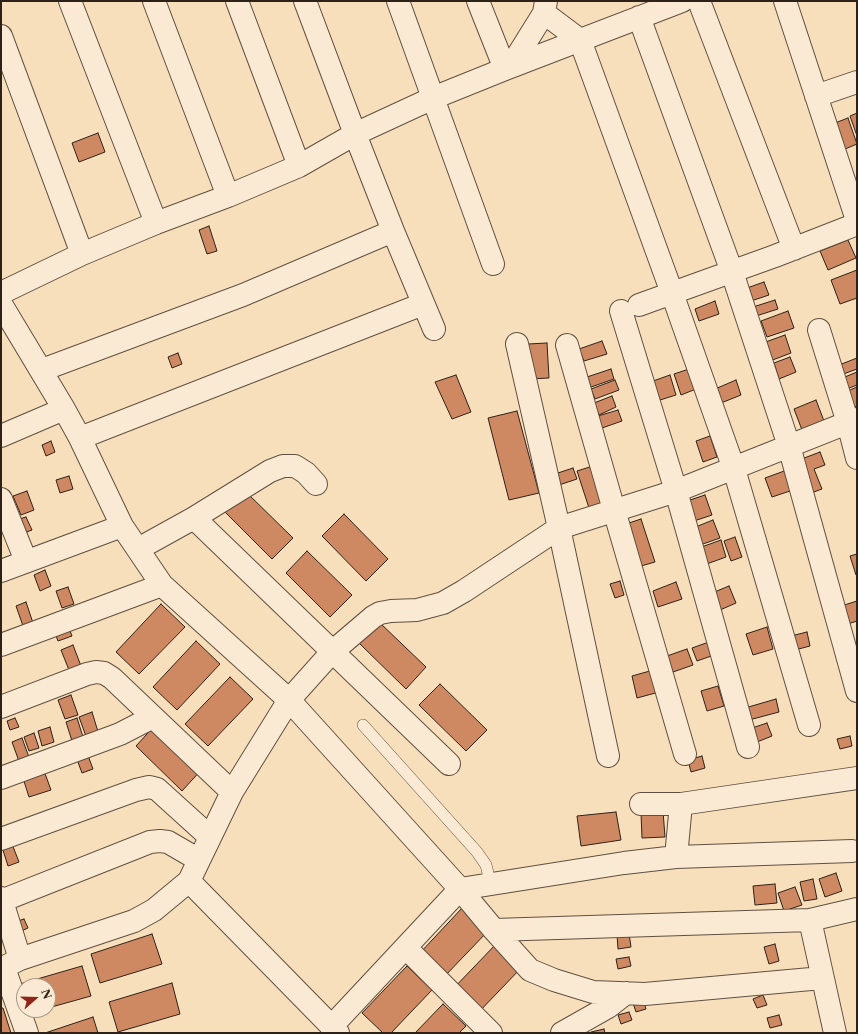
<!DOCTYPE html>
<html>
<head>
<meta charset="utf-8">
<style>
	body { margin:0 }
	#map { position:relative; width:858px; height:1034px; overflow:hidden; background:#f8dfbc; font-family:"Libre Caslon Text",serif }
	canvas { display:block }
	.frame { position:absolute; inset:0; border:2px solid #2e2118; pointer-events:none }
	.north { position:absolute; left:16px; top:978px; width:40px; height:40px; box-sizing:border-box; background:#faead3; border:1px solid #a89a88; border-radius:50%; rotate:70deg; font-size:11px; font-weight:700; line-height:16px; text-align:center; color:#2e2118 }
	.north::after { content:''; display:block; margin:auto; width:14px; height:18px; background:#8f2418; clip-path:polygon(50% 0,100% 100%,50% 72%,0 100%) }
</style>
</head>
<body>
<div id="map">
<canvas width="858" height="1034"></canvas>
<div class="frame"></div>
<div class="north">N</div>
</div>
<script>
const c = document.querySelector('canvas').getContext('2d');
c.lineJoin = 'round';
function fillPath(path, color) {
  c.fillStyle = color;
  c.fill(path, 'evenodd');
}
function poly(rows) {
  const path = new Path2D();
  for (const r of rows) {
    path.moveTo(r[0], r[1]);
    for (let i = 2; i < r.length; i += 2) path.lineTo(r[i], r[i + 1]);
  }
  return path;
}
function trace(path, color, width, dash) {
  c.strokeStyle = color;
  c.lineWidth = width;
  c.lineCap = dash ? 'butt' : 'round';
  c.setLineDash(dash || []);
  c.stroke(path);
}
const building = poly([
	[857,113,857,136,850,116,857,113],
	[848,118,857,144,845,149,835,123,848,118],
	[98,133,105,152,79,162,72,143,98,133],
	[209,226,217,251,207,254,199,230,209,226],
	[848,240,856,258,828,270,820,251,848,240],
	[857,270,857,298,840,304,831,280,857,270],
	[764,282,769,295,751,301,747,288,764,282],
	[775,300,778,309,756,316,753,307,775,300],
	[715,301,719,314,699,321,695,309,715,301],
	[788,311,794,328,767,337,761,321,788,311],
	[785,335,791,353,770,361,763,343,785,335],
	[602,341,607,354,584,361,579,349,602,341],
	[547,343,549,378,530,379,528,344,547,343],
	[178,353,182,364,172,368,168,357,178,353],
	[790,357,796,372,779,379,774,363,790,357],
	[857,358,857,369,838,376,834,367,857,358],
	[611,369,614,379,591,387,587,377,611,369],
	[689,369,696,389,681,395,674,374,689,369],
	[857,372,857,385,844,390,840,379,857,372],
	[456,375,471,412,452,419,435,382,456,375],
	[670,375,676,395,660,400,653,381,670,375],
	[615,380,619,390,595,399,591,389,615,380],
	[736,380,741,395,721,403,715,389,736,380],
	[857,387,857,406,849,409,843,393,857,387],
	[612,396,616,407,599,415,594,403,612,396],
	[816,400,824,421,802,430,794,409,816,400],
	[618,410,622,421,602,428,598,416,618,410],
	[517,411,539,493,509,500,488,418,517,411],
	[710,436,717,457,703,462,696,441,710,436],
	[51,441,55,452,46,456,42,445,51,441],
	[820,452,825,465,814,469,822,489,811,493,799,460,820,452],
	[596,465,609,501,589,508,577,471,596,465],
	[573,468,577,479,559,485,555,474,573,468],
	[787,470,793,490,772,497,765,478,787,470],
	[69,476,73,489,60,493,56,480,69,476],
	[27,491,34,510,21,515,13,496,27,491],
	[245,491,293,538,272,559,225,512,245,491],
	[705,495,712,515,691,522,684,502,705,495],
	[344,514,388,559,366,581,322,536,344,514],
	[26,517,32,530,24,533,19,519,26,517],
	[641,519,655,562,634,568,620,526,641,519],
	[713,520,720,538,700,545,693,528,713,520],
	[735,537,742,557,731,561,724,541,735,537],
	[721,540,726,557,701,566,696,549,721,540],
	[307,551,352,595,330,617,286,573,307,551],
	[857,554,857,575,856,575,850,556,857,554],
	[45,570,51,586,40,591,34,575,45,570],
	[620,581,624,595,615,598,610,584,620,581],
	[676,582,682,599,658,607,653,591,676,582],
	[729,586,736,603,720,610,712,593,729,586],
	[68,587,74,604,62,608,56,591,68,587],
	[857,601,857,621,845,625,838,607,857,601],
	[26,602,33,623,23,626,16,606,26,602],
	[161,604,185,627,139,674,116,652,161,604],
	[379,622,426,667,406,689,359,643,379,622],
	[67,623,72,636,58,641,53,628,67,623],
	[767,627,773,649,753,655,746,634,767,627],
	[807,632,810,646,791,651,787,637,807,632],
	[196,641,220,664,177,710,153,687,196,641],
	[709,642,714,655,697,661,692,648,709,642],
	[73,645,81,666,69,670,61,650,73,645],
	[687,649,693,665,673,672,667,656,687,649],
	[657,669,663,691,637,698,632,676,657,669],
	[230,677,253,699,208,746,185,724,230,677],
	[440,684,487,730,466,751,419,705,440,684],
	[718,686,724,706,707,711,701,691,718,686],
	[71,695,78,715,65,719,58,700,71,695],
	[776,699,779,712,749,720,745,708,776,699],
	[92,712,99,735,87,739,79,717,92,712],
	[15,718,19,727,10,730,7,721,15,718],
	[77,718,84,740,73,744,66,722,77,718],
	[157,723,203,768,182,791,136,746,157,723],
	[767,723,772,736,752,744,746,730,767,723],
	[50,727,54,742,42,746,38,731,50,727],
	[34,733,39,748,29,751,24,737,34,733],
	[850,736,852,746,840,749,837,739,850,736],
	[22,738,30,760,20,764,12,742,22,738],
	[86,750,93,769,82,773,75,754,86,750],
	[702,756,705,768,691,772,688,760,702,756],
	[43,768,51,790,29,797,22,775,43,768],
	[663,811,665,837,642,838,641,813,663,811],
	[616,812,621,840,581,846,577,816,616,812],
	[12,844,19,862,8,866,2,847,12,844],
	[836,873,842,891,825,897,819,879,836,873],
	[813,879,817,899,804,901,800,882,813,879],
	[775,884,777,903,755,905,753,886,775,884],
	[795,887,802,905,784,911,778,893,795,887],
	[463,907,488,931,443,978,419,954,463,907],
	[24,919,28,928,19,932,15,922,24,919],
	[629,933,631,947,618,949,617,935,629,933],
	[152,934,162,964,100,983,91,954,152,934],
	[497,943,522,967,476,1015,451,991,497,943],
	[775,944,779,961,769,964,764,947,775,944],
	[629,957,631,966,618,969,616,959,629,957],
	[82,966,91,996,48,1008,48,986,24,986,24,997,20,984,82,966],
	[407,966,432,990,391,1033,383,1033,362,1013,407,966],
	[172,983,180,1014,118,1032,109,1002,172,983],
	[763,995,767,1005,757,1008,753,999,763,995],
	[643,999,646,1009,636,1012,633,1003,643,999],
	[443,1004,466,1026,459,1033,415,1033,443,1004],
	[1,1008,3,1008,11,1033,1,1033,1,1008],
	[629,1012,632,1020,621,1024,618,1015,629,1012],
	[779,1015,782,1025,770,1028,767,1018,779,1015],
	[93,1017,98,1033,45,1033,93,1017],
	[604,1029,605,1033,591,1033,591,1032,604,1029]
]);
const lane = poly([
	[363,725,477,852,486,865,488,873,487,885]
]);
const street = poly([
	[70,1,156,223],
	[154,1,228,196],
	[305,1,355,134,393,231],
	[398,1,493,264],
	[478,1,505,69],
	[546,1,544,13,580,40,672,293,734,469,809,725],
	[699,1,794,249],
	[785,1,857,220],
	[639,17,732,272,789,446,857,691],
	[1,36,82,254],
	[511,66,544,13],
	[816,96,857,82],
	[299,166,355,134,433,98,505,69,682,1],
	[1,293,82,254,156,223,228,196,299,166,237,1],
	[1,304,64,409,80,438,122,526,162,585,289,700,460,889,494,930,530,970,554,980,593,992,645,994,822,978],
	[639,305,775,256,857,224],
	[621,311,676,491,748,747],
	[819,330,848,423,857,458],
	[517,344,559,528,608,756],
	[567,345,614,510,685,754],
	[42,370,243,295,393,231,434,329],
	[1,436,64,409],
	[80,438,423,304],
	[1,499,26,561],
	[194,518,449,764],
	[138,549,194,518,270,471,283,466,295,466,306,473,316,484],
	[1,571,122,526],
	[1,645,162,585],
	[1,707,87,674,96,672,104,673,112,678,232,792],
	[1,778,120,734,153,717],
	[641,804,681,804,857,778],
	[1,839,136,790,149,787,157,789,210,837],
	[676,857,681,804],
	[189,881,338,1033],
	[1,898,20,959],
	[1,901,150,842,160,841,168,842,199,860],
	[810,920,835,1033],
	[494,930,810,920,857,909],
	[406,948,491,1033],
	[4,968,27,1033],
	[1,969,20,959,134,921,154,910,189,881,232,792,289,700,332,652,373,617,380,613,391,611,417,610,443,603,464,591,559,528,676,491,857,419],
	[331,1027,460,889,624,863,676,857,852,851],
	[562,1033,608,1007,626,993]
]);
fillPath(building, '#ce8962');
trace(building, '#2e2118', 1);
trace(lane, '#605041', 12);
trace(street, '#605041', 24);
trace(lane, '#faead3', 11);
trace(street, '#faead3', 22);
</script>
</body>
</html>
